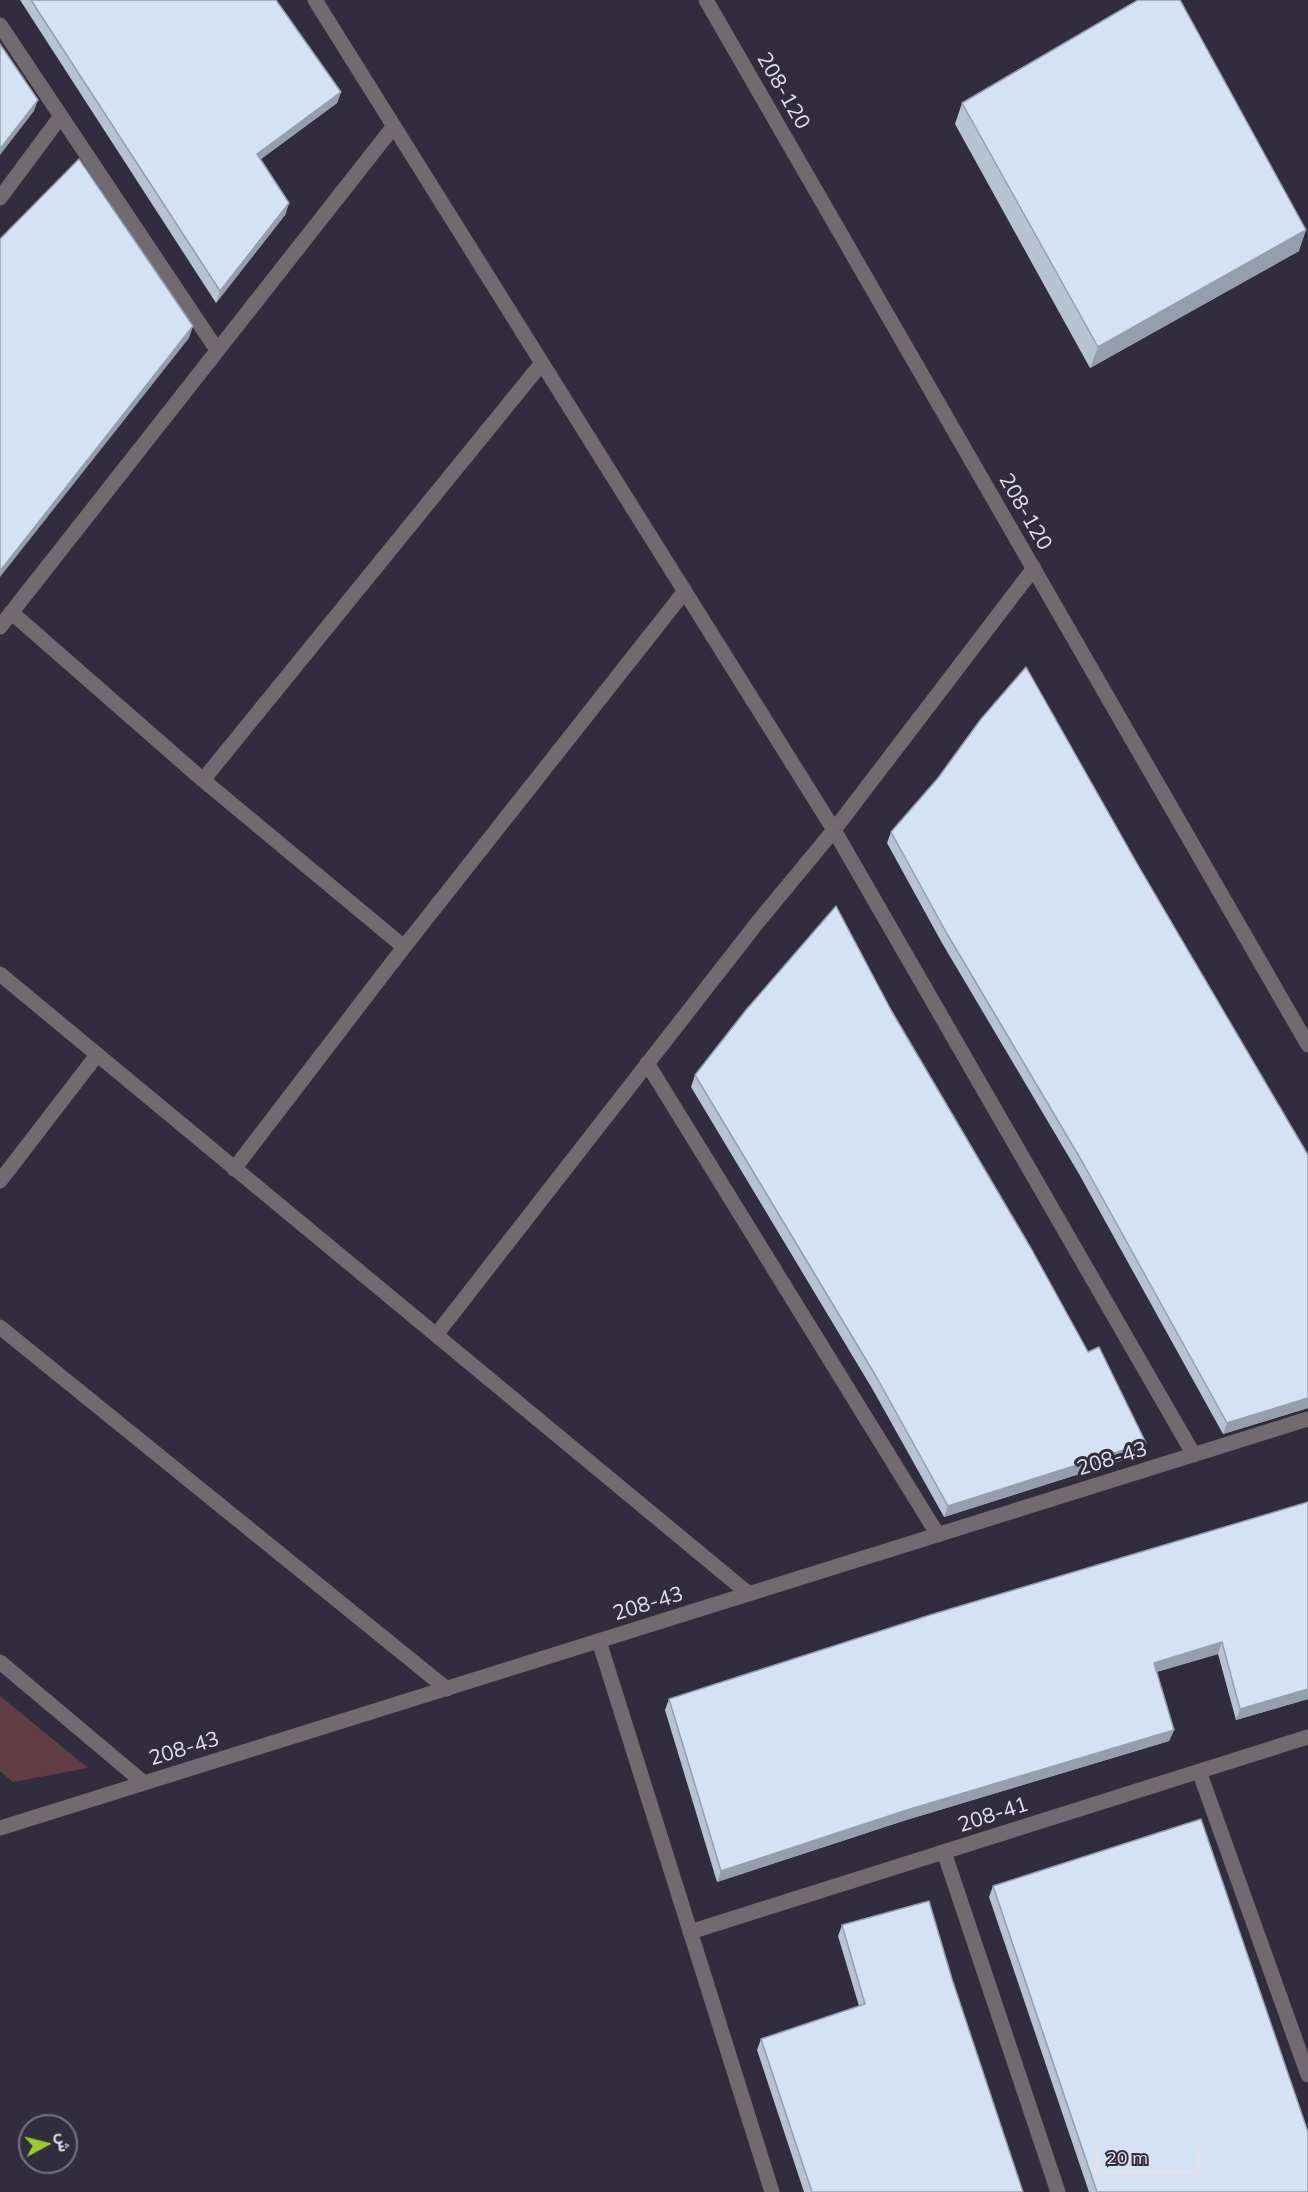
<!DOCTYPE html>
<html>
<head>
<meta charset="utf-8">
<style>
	body { margin:0 }
	#map { position:relative; width:1308px; height:2192px; overflow:hidden; background:#312d3e; font-family:Mulish,Vazirmatn,sans-serif }
	canvas { display:block }
	.north { position:absolute; left:18px; top:2114px; width:60px; height:60px; box-sizing:border-box; background:#312d3e; border:2px solid #787584; border-radius:50%; rotate:83deg; font-size:16px; font-weight:700; line-height:24px; text-align:center; color:#e3e0ec }
	.north::after { content:''; display:block; margin:auto; width:21px; height:27px; background:#9acb34; clip-path:polygon(50% 0,100% 100%,50% 72%,0 100%) }
	.scale { position:absolute; left:1095px; top:2147px; width:105px; height:27px; box-sizing:border-box; border:3px solid #e3e0ec; border-top:0; padding-left:8px; font-size:18px; line-height:21px; white-space:nowrap; color:#e3e0ec; -webkit-text-stroke:4px #312d3e; paint-order:stroke }
</style>
</head>
<body>
<div id="map">
<canvas width="1308" height="2192"></canvas>
<div class="north">ش</div>
<div class="scale">20 m</div>
</div>
<script>
const c = document.querySelector('canvas').getContext('2d');
c.lineJoin = 'round';
function fillPath(path, color) {
  c.fillStyle = color;
  c.fill(path, 'evenodd');
}
function poly(rows) {
  const path = new Path2D();
  for (const r of rows) {
    path.moveTo(r[0], r[1]);
    for (let i = 2; i < r.length; i += 2) path.lineTo(r[i], r[i + 1]);
  }
  return path;
}
function trace(path, color, width, dash) {
  c.strokeStyle = color;
  c.lineWidth = width;
  c.lineCap = dash ? 'butt' : 'round';
  c.setLineDash(dash || []);
  c.stroke(path);
}
function write(font, color, halo, rows, align = 'center') {
  c.font = font + ' Mulish,sans-serif';
  c.lineWidth = 6;
  c.setLineDash([]);
  c.textBaseline = 'middle';
  c.strokeStyle = halo;
  c.fillStyle = color;
  for (const [text, x, y, turn = 0] of rows) {
    c.save();
    c.translate(x, y);
    c.rotate((+turn || 0) * Math.PI / 180);
    c.textAlign = isNaN(turn) ? turn : align;
    if (halo) c.strokeText(text, 0, 0);
    c.fillText(text, 0, 0);
    c.restore();
  }
}
const green = poly([
	[0,1696,88,1768,13,1782,0,1771]
]);
const street = poly([
	[315,0,834,830,1194,1455],
	[706,0,1308,1045],
	[0,25,217,350],
	[0,198,61,116],
	[11,612,203,780,404,947],
	[0,627,394,126],
	[203,780,542,363],
	[0,974,749,1594],
	[647,1063,938,1535],
	[234,1169,404,947,685,591],
	[0,1181,97,1055],
	[0,1327,447,1689],
	[436,1335,757,923,834,830,1034,568],
	[599,1641,772,2192],
	[0,1662,144,1783],
	[1199,1771,1308,2075],
	[0,1828,1308,1419],
	[944,1852,1058,2192],
	[690,1932,1308,1737]
]);
const wall = poly([
	[20,0,276,0,341,92,337,103,261,159,289,203,285,215,216,303],
	[962,103,1299,251,1090,368,955,124],
	[891,832,1139,867,1308,1155,1308,1408,1223,1434,1079,1174,942,943,887,843],
	[891,1010,1088,1352,1146,1443,1142,1454,944,1517,873,1390,691,1087,695,1075],
	[1308,1502,1308,1699,1236,1720,1218,1654,1156,1672,1174,1730,1169,1741,903,1821,717,1882,665,1710,669,1699],
	[993,1886,1308,2192,1089,2192,989,1897],
	[842,1925,952,1979,1023,2192,804,2192,757,2050,761,2039,859,2006,838,1936]
]);
const shadedWall = poly([
	[341,92,337,103,253,165,257,154],
	[38,100,34,111,0,155,0,149],
	[289,203,285,215,216,303,220,291],
	[1306,230,1299,251,1090,368,1098,347],
	[193,326,189,338,0,577,0,571],
	[1308,1398,1308,1408,1223,1434,1227,1423],
	[1146,1443,1142,1454,944,1517,948,1506],
	[1222,1642,1218,1654,1150,1674,1154,1663],
	[1308,1689,1308,1699,1236,1720,1240,1709],
	[1174,1730,1169,1741,903,1821,717,1882,721,1871,907,1810]
]);
const building = poly([
	[31,0,276,0,341,92,257,154,289,203,220,291,31,0],
	[1138,0,1180,0,1306,230,1098,347,962,103,1138,0],
	[0,44,38,100,0,149,0,44],
	[79,159,193,326,0,571,0,239,79,159],
	[1026,667,1139,867,1308,1155,1308,1398,1227,1423,1083,1163,946,932,891,832,938,778,981,719,1026,667],
	[836,906,891,1010,1032,1250,1088,1352,1099,1347,1146,1443,948,1506,877,1378,695,1075,746,1010,836,906],
	[1308,1502,1308,1689,1240,1709,1222,1642,1154,1663,1174,1730,907,1810,721,1871,669,1699,930,1615,1308,1502],
	[1201,1819,1308,2132,1308,2192,1097,2192,993,1886,1201,1819],
	[929,1901,952,1979,1023,2192,812,2192,761,2039,865,2004,842,1925,929,1901]
]);
const streetNames = [
	["208-120",783,91,60],
	["208-120",1025,512,60],
	["208-43",1112,1459,-17],
	["208-43",648,1604,-17],
	["208-43",184,1749,-17],
	["208-41",993,1815,-18]
];
fillPath(green, '#633d46');
trace(street, '#726a71', 15);
fillPath(wall, '#b7c2d3');
fillPath(shadedWall, '#959eac');
fillPath(building, '#d5e1f5');
trace(building, '#959eac', 1.5);
write('21px', '#e3e0ec', '#312d3e', streetNames);
</script>
</body>
</html>
